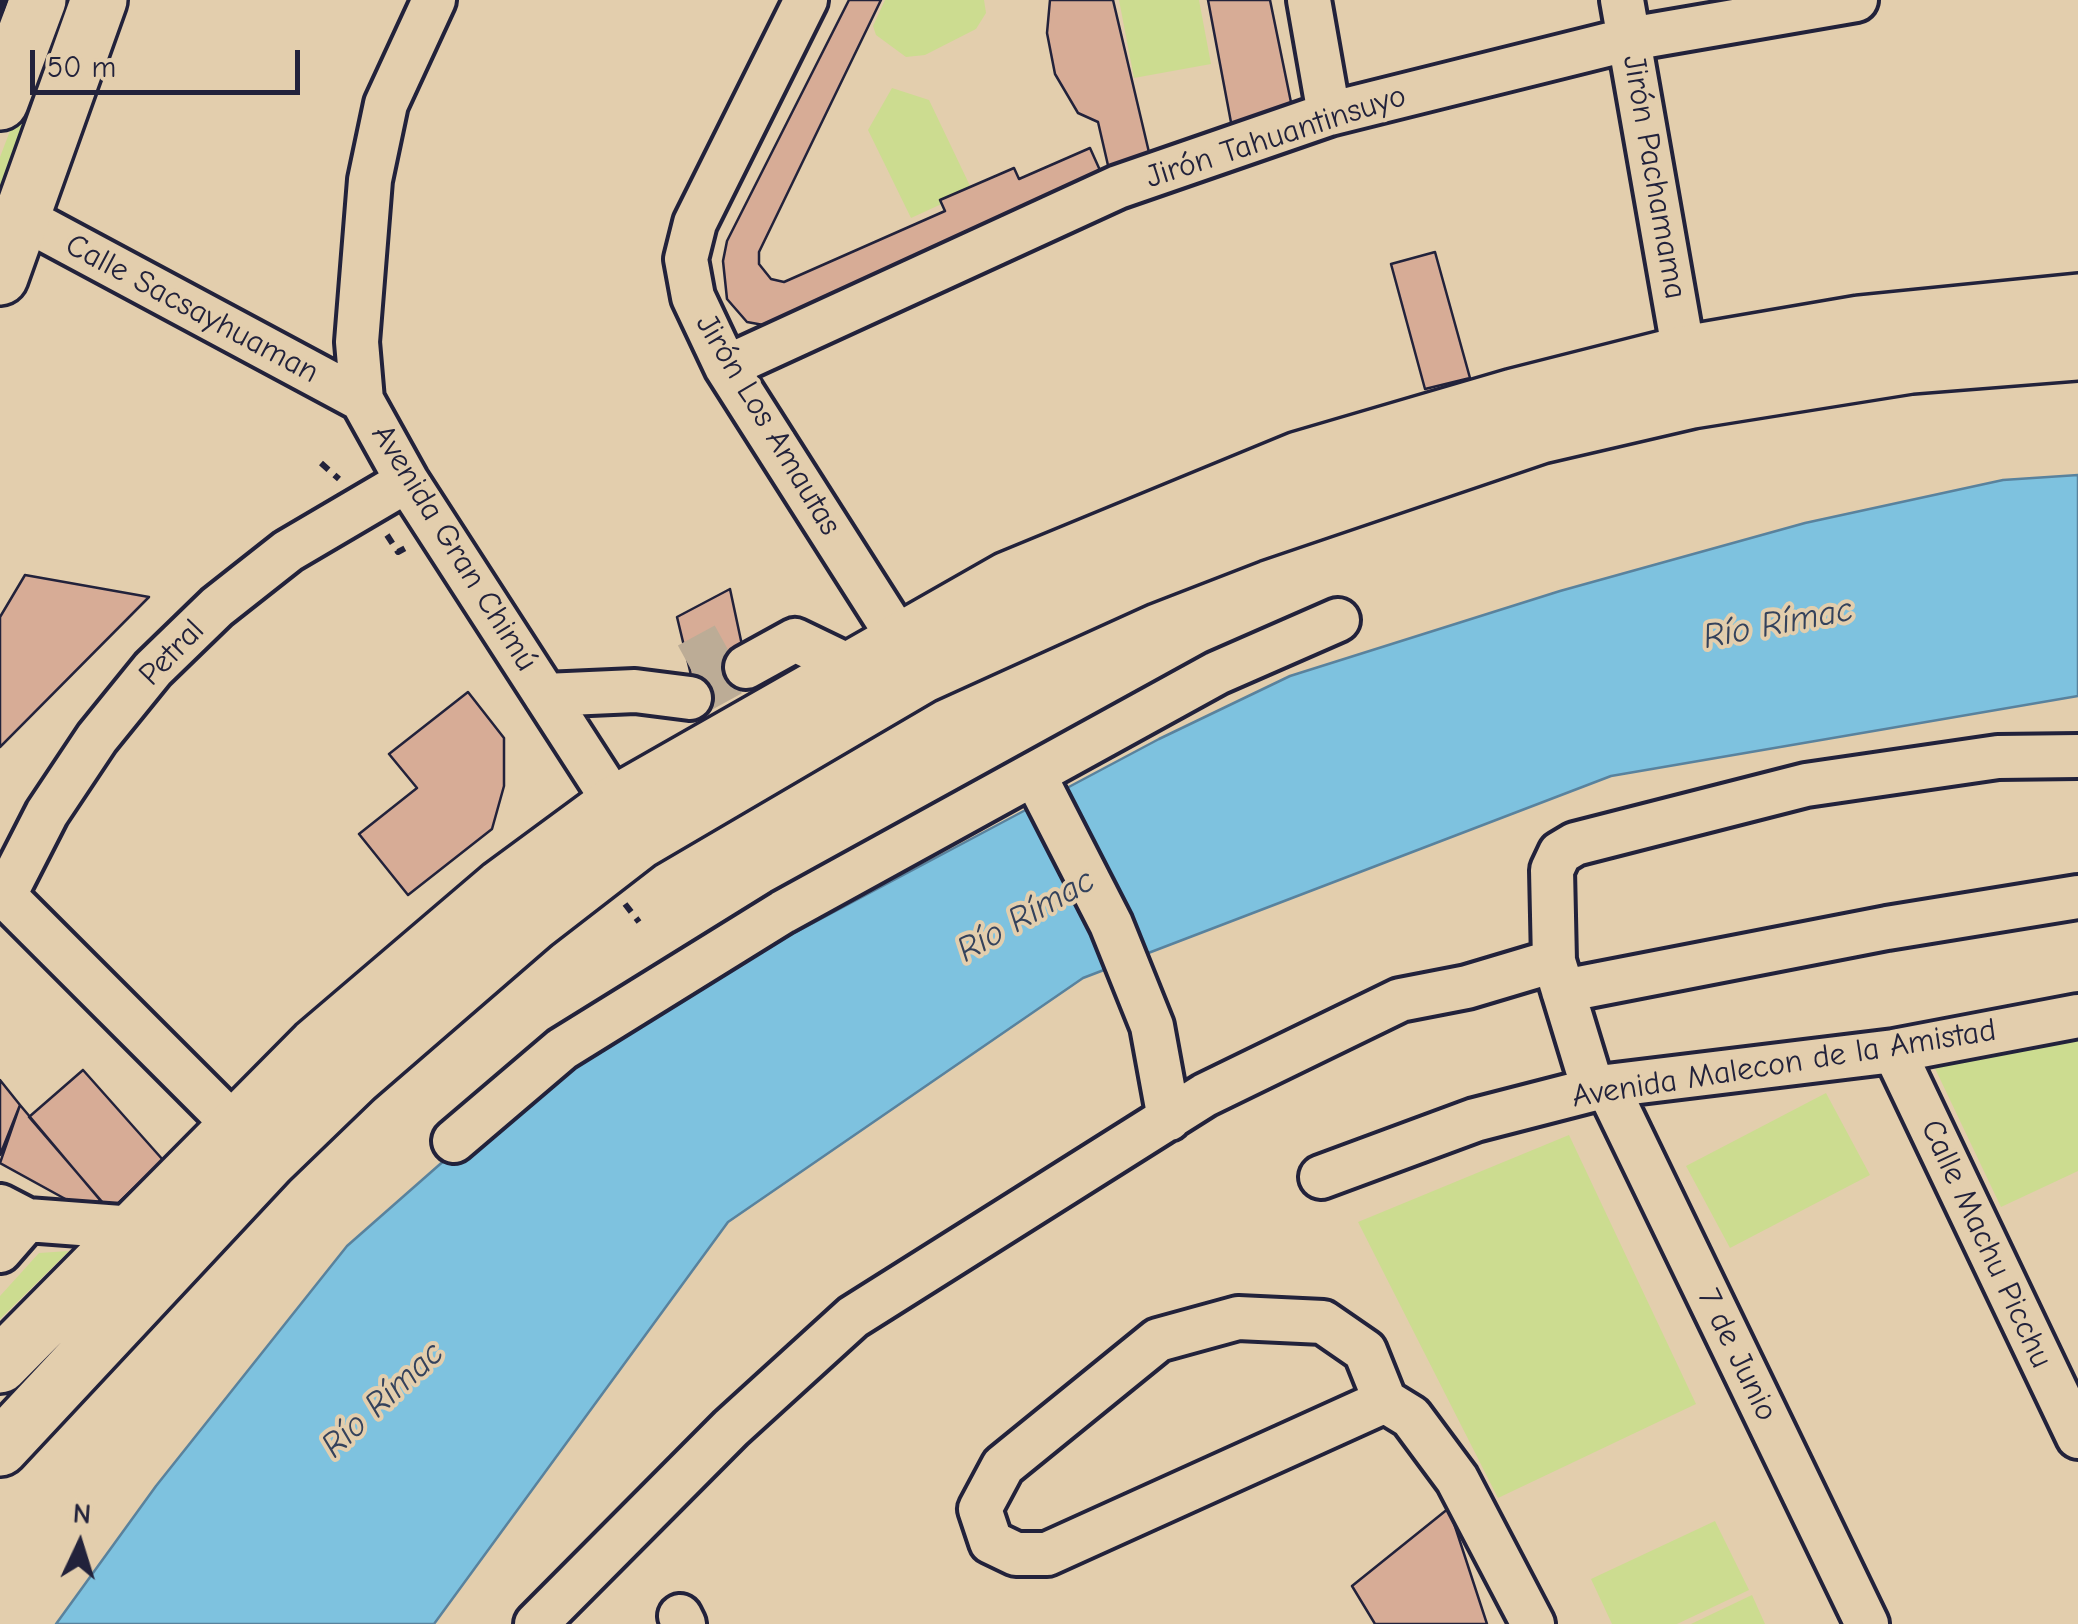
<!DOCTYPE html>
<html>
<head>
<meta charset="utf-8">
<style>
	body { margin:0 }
	#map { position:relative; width:2078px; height:1624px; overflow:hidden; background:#e3cead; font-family:"Comic Neue",sans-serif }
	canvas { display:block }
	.north { position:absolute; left:30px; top:1494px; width:100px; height:100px; -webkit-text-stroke:8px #e3cead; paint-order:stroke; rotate:4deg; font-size:28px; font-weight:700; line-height:40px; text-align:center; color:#22223b }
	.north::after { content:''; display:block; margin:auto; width:35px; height:45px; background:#22223b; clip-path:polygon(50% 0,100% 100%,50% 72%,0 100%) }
	.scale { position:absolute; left:30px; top:50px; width:270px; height:45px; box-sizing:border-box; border:5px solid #22223b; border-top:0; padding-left:12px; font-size:30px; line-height:35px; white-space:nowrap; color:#22223b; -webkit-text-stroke:8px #e3cead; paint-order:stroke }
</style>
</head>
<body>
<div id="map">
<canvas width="2078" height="1624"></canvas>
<div class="north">N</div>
<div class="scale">50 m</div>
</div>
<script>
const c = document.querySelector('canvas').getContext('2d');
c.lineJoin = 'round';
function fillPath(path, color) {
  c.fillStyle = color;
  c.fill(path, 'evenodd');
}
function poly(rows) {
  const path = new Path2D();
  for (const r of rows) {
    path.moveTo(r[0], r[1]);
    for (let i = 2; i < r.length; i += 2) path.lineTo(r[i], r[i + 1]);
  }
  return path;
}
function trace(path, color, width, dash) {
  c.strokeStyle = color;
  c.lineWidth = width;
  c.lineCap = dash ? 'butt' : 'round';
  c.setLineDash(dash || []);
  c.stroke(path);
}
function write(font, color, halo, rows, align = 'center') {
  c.font = font + ' "Comic Neue",sans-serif';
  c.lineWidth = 8;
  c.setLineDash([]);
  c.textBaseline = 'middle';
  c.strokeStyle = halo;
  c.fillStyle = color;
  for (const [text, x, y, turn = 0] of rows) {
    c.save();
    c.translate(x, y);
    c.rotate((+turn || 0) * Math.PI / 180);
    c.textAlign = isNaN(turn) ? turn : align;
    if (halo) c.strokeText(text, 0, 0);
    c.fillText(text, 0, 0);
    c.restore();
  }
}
const green = poly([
	[885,0,984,0,986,13,976,29,925,55,906,57,876,35,873,26],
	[1119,0,1199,0,1211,64,1134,78],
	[69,15,0,205,0,157,28,84],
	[892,88,929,100,972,190,911,218,868,130],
	[2078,1032,2078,1171,2001,1207,1931,1060],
	[1826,1093,1870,1175,1730,1248,1686,1166],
	[1569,1135,1696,1404,1498,1498,1358,1222],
	[69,1251,0,1319,0,1296,39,1253],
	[1715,1521,1749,1590,1677,1624,1612,1624,1591,1579],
	[1752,1595,1765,1624,1691,1624]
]);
const water = poly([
	[2078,475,2078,696,1611,776,1083,978,728,1222,434,1624,56,1624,156,1486,347,1246,563,1056,1159,739,1290,676,1560,591,1805,523,2003,480,2078,475]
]);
const building = poly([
	[849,0,881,0,759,252,759,264,771,279,784,282,945,211,940,200,1014,168,1019,179,1090,148,1103,177,769,326,747,322,727,299,723,261,727,241,849,0],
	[1050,0,1113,0,1152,165,1110,174,1098,122,1078,113,1055,74,1047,33,1050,0],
	[1208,0,1270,0,1293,112,1233,133,1208,0],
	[1435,252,1470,378,1425,389,1391,264,1435,252],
	[25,575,149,597,0,747,0,617,25,575],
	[730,589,749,678,697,700,677,617,730,589],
	[468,692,504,738,504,786,492,829,408,895,359,834,417,788,389,754,468,692],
	[83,1070,163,1160,110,1211,29,1117,83,1070],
	[0,1080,20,1105,0,1155,0,1080],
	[20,1105,100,1200,89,1212,0,1163,20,1105],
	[1449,1508,1487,1624,1375,1624,1352,1586,1449,1508]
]);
const minorTunnel = poly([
	[688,664,739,636],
	[695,695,746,667]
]);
const path = poly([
	[321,463,339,479],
	[387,535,398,552,409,546],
	[625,904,639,922]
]);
const minor = poly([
	[434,0,386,104,370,180,357,342,362,400,407,481,631,828],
	[806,0,695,223,686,259,693,297,726,367,915,664],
	[1309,0,1329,114],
	[1622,0,1684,354],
	[21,217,362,400],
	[726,367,1118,187,1329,114,1630,39,1856,0],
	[746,667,795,640,853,668],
	[545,695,635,691,690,698],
	[1034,774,1111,924,1152,1026,1169,1119],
	[0,891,234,1125],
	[6,893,47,813,97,738,153,669,217,607,288,551,407,481],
	[1563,991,1887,928,2078,897],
	[1894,1051,2078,1437],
	[1607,1086,1867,1624],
	[1593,1089,1554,961,1552,870,1560,853,1575,844,1806,785,1998,757,2078,756],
	[454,1141,562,1049,783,912,1217,673,1338,620],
	[1321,1177,1475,1120,1607,1086,1894,1051,2078,1016],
	[0,1206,27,1220,134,1228],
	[0,1251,27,1220],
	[1385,1401,1047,1554,1016,1554,991,1542,980,1509,1003,1466,1158,1340,1238,1318,1323,1322,1365,1351,1385,1401,1411,1417,1457,1479,1533,1624],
	[680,1616,684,1624],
	[536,1624,731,1428,853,1317,1205,1095,1400,1000,1467,987,1554,961]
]);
const major = poly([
	[0,102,38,0],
	[0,277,99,0],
	[0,1365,316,1046,501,888,615,804,1008,580,1299,460,1514,397,1684,354,1859,324,2078,302],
	[0,1448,268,1161,355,1077,533,923,639,841,922,675,1138,577,1249,534,1541,435,1692,400,1911,365,2078,352]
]);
const rail = poly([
	[0,11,4,0]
]);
const streetNames = [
	["Jirón Tahuantinsuyo",1276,137,-18],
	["Jirón Pachamama",1654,177,80],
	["Calle Sacsayhuaman",192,309,28],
	["Jirón Los Amautas",768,425,59],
	["Avenida Gran Chimú",454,548,58],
	["Petral",172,653,-46],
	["Avenida Malecon de la Amistad",1784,1064,-9],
	["Calle Machu Picchu",1986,1244,65],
	["7 de Junio",1737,1355,64]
];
const waterNames = [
	["Río Rímac",1778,624,-11],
	["Río Rímac",1026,916,-30],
	["Río Rímac",383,1400,-43]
];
fillPath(green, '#ccdc90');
fillPath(water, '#7ec2df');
trace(water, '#59829d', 2.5);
fillPath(building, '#d7ac96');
trace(building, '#22223b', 2.5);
trace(minorTunnel, '#bcac96', 42, [42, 21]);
trace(minor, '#22223b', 50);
trace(major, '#22223b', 62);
trace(path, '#22223b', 6, [10, 8]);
trace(minor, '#e3cead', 42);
trace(major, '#e3cead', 55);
trace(rail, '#22223b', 8);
write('32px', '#22223b', '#e3cead', streetNames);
write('italic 35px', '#34425c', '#e3cead', waterNames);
</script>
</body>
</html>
